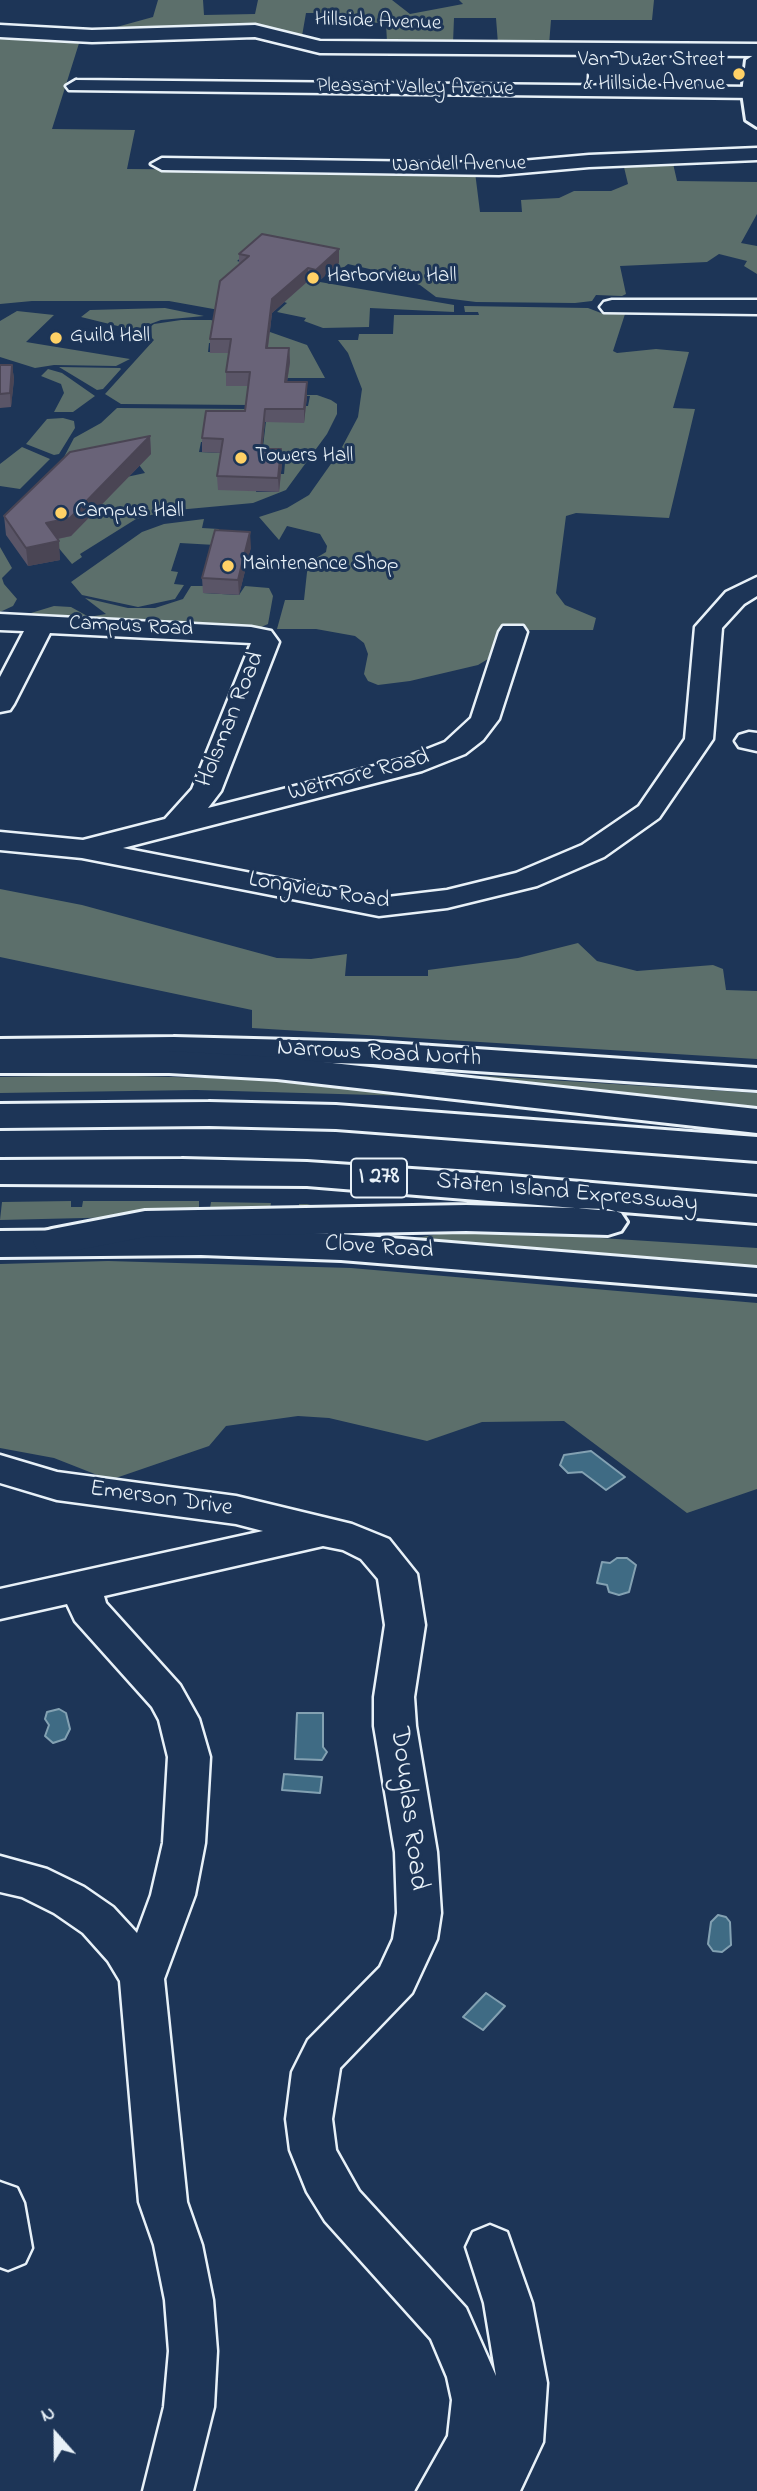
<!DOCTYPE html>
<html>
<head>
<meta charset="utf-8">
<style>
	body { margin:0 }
	#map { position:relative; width:757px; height:2491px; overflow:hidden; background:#1d3557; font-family:"Indie Flower",sans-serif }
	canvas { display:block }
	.north { position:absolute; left:21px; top:2400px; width:70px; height:70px; -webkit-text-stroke:5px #1d3557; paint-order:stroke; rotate:339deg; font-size:19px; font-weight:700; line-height:28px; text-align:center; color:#e8f1f8 }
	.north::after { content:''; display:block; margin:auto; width:24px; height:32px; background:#e8f1f8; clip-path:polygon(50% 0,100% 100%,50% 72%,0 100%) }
</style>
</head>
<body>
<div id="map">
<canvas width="757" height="2491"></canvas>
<div class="north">N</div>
</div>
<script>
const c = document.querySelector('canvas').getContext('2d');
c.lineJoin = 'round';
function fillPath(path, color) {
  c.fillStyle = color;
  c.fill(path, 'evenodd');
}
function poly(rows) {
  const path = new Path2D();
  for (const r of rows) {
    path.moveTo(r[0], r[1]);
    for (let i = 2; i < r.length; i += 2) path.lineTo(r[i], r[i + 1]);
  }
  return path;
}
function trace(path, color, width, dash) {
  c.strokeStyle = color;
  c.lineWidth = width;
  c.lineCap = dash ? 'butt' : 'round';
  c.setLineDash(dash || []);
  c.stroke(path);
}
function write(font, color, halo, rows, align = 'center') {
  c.font = font + ' "Indie Flower",sans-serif';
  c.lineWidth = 6;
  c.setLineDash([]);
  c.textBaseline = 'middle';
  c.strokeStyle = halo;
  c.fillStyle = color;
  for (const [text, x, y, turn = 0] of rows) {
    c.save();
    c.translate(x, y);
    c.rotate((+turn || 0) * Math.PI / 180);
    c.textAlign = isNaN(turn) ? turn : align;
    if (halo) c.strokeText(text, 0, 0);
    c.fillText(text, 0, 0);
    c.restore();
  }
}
const green = poly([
	[158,0,203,0,204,15,255,14,258,0,392,0,410,14,463,4,459,0,654,0,652,20,551,20,549,45,498,44,496,18,454,18,453,43,387,42,386,23,329,22,329,13,306,13,302,36,297,38,102,31,153,17],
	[0,34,81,37,52,129,135,130,127,169,475,172,480,212,522,212,521,200,559,198,574,191,611,191,628,184,623,163,672,159,677,181,757,182,757,214,741,243,757,246,757,274,744,266,747,261,719,254,707,262,620,266,626,294,622,296,596,295,592,301,575,303,476,302,436,297,420,285,391,275,375,274,378,271,348,264,343,268,251,249,237,261,244,263,219,310,169,301,32,301,0,304],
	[285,276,454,305,454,312,370,308,369,327,323,328,304,321,306,318,277,312,287,303,284,302],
	[464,306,588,308,601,313,625,314,613,351,617,353,656,349,689,352,673,408,695,409,669,518,576,513,566,516,556,593,565,605,596,618,593,630,499,630,488,659,478,665,410,681,378,685,368,681,364,674,368,654,364,643,355,636,316,629,277,629,285,600,304,600,308,563,326,552,327,546,320,534,287,526,279,540,259,517,287,508,309,495,340,451,358,417,362,389,348,353,338,340,358,340,359,334,393,334,394,315,479,315,478,312,465,312],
	[165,308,204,316,161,320,134,330,81,317,90,310],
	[17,311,54,315,26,342,130,359,116,366,54,365,35,368,0,357,0,321],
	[181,320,211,320,220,323,218,343,209,343,208,352,230,353,249,386,249,405,121,404,105,394,154,340,145,331,154,324],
	[270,332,307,345,325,378,285,378,252,354],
	[59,367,120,368,121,369,103,389,97,390],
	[48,369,62,373,95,396,73,412,54,412,64,393,61,384,41,376],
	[287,395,317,395,331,400,337,404,337,414,327,434,286,490,253,503,166,511,136,519,80,554,82,557,72,564,52,540,108,481,145,473,134,458,64,457,74,438,101,423,117,408,248,409,210,442,201,442,199,452,222,453,257,487,256,492,278,492,275,474,284,474,285,463,261,464,266,421,299,406,308,406,310,396],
	[63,418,74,421,75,428,59,454,54,455,26,444,47,419],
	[22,447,50,459,20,489,0,486,0,464],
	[204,519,202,528,219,529,215,545,180,543,171,571,178,572,174,584,184,585,175,599,138,607,82,595,71,582,142,532,164,524],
	[0,547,12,568,2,578,4,584,17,599,13,606,0,612],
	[191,586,205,586,203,593,239,595,245,586,269,588,273,596,268,624,257,629,35,617,31,613,54,606,71,607,89,617,106,614,85,598,128,608,155,608,183,599],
	[0,889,82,905,277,958,311,959,347,954,345,976,428,976,428,970,518,958,578,943,597,961,637,971,713,965,723,969,726,990,757,991,757,1059,252,1028,252,1010,0,957],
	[99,1075,282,1080,411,1091,410,1096,196,1090,0,1093,0,1077],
	[486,1076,757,1093,757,1112,450,1077],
	[71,1201,71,1207,82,1207,83,1201,199,1201,199,1208,210,1208,211,1202,271,1203,270,1209,299,1209,299,1204,307,1204,337,1212,0,1220,2,1202],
	[507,1232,757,1248,757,1270,410,1239,439,1234],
	[108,1261,351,1268,757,1303,757,1489,687,1513,564,1421,482,1422,427,1441,329,1418,298,1416,226,1426,209,1446,110,1480,54,1458,0,1448,0,1264]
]);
const water = poly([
	[591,1451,625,1477,606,1490,582,1472,568,1473,560,1465,564,1455,591,1451],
	[617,1558,627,1558,636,1565,629,1592,619,1595,609,1592,607,1585,597,1583,602,1562,610,1563,617,1558],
	[59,1709,66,1713,70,1729,65,1739,53,1743,45,1736,49,1725,45,1719,47,1712,59,1709],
	[297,1713,323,1713,323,1747,327,1752,322,1760,295,1759,297,1713],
	[284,1774,322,1777,320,1793,282,1790,284,1774],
	[718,1915,726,1917,730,1922,731,1945,722,1952,713,1951,708,1944,711,1922,718,1915],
	[486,1993,505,2006,483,2030,463,2017,486,1993]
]);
const minor = poly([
	[0,25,92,30,255,25,320,41,757,44,757,56,320,53,255,37,92,42,0,37,0,25],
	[76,80,753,87,757,88,757,98,69,90,66,86,76,80],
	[757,148,757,160,589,167,499,175,162,170,151,164,162,158,499,163,589,155,757,148],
	[612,300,757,300,757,314,604,312,600,307,604,302,612,300],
	[757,577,757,596,744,604,722,628,713,739,659,818,604,857,537,886,447,908,379,916,82,858,0,850,0,832,83,840,165,819,192,789,251,643,50,633,14,704,10,710,0,712,0,677,24,631,0,630,0,614,251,627,271,631,279,642,221,791,208,808,402,759,445,742,471,718,499,632,503,626,523,626,527,632,499,719,483,740,465,754,422,771,123,848,379,898,447,890,516,873,582,845,639,806,685,739,695,627,726,592,757,577],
	[749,732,757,733,757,751,739,747,735,741,739,735,749,732],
	[0,1455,57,1472,236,1496,352,1524,389,1539,417,1574,425,1625,414,1697,416,1726,437,1852,441,1913,437,1939,412,1993,340,2068,332,2119,336,2150,359,2191,466,2308,496,2376,484,2303,466,2247,473,2232,490,2225,507,2232,532,2303,547,2383,543,2442,520,2491,417,2491,448,2436,452,2400,447,2377,431,2339,325,2221,307,2192,290,2150,286,2119,292,2072,308,2040,380,1967,393,1939,397,1913,395,1852,374,1726,374,1697,385,1625,378,1579,361,1559,343,1550,323,1546,104,1596,106,1603,180,1685,199,1719,210,1757,205,1843,195,1895,164,1979,187,2202,202,2245,213,2300,217,2351,214,2407,193,2491,143,2491,164,2407,169,2351,165,2300,154,2245,139,2202,120,1981,108,1961,83,1933,54,1913,22,1897,0,1892,0,1856,47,1869,84,1887,113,1907,137,1933,151,1895,163,1843,168,1757,159,1720,152,1707,75,1621,67,1604,0,1619,0,1589,263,1531,236,1524,57,1500,0,1483,0,1455],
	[0,2182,17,2188,24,2203,32,2248,25,2263,8,2270,0,2267,0,2182]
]);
const major = poly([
	[757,53,757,127,746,120,742,93,746,60,757,53],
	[174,1037,373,1042,757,1068,757,1090,373,1064,174,1059,0,1061,0,1039,174,1037],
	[201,1229,341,1234,757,1268,757,1294,341,1260,201,1255,0,1257,0,1231,201,1229]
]);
const highway = poly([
	[0,1051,169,1051,277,1057,757,1109,757,1133,277,1079,169,1073,0,1073,0,1051],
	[209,1102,336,1105,757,1137,757,1161,336,1129,209,1126,0,1128,0,1104,209,1102],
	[182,1159,307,1162,487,1174,757,1197,757,1223,307,1186,0,1184,0,1160,182,1159],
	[466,1205,608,1209,621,1213,627,1222,621,1231,608,1235,466,1231,145,1237,52,1255,38,1251,33,1242,38,1233,52,1229,145,1211,466,1205]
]);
const wall = poly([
	[339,249,339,263,317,283,308,281,272,313,268,348,289,348,290,362,287,382,307,396,304,423,265,422,262,449,281,449,282,463,279,492,218,490,217,476,221,453,202,452,202,438,245,411,248,386,226,386,226,372,229,353,210,353,210,339,239,264,239,254],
	[0,365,12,365,14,379,11,407,0,408],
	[150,436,151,454,71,536,58,539,60,560,28,566,6,535,4,516],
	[251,547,239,595,203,593,202,578]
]);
const shadedWall = poly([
	[339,249,339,263,317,283,316,270],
	[308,268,308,281,272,313,266,362,266,348,272,299],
	[289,348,290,362,285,396,285,382],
	[12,365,14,379,11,407,10,393],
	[307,382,307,396,304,423,304,409],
	[265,409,265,422,261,463,261,449],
	[150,436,151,454,71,536,47,541,46,523],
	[281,449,282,463,279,492,278,478],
	[250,532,251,547,239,595,238,580],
	[59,541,60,560,28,566,26,548]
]);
const building = poly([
	[262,234,339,249,316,270,308,268,272,299,266,348,289,348,285,382,307,382,304,409,265,409,261,449,281,449,278,478,217,476,223,439,202,438,206,411,245,411,250,372,226,372,231,339,210,339,220,281,249,256,239,254,262,234],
	[0,365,12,365,10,393,0,394,0,365],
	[150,436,70,518,46,523,59,541,26,548,4,516,70,452,150,436],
	[215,530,250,532,238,580,202,578,215,530]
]);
const markers = [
	[739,74,7,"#ffd166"],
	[313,278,7,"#ffd166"],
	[56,338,7,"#ffd166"],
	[241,458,7,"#ffd166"],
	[61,513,7,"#ffd166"],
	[228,566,7,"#ffd166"]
];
const farStreetnames = [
	["Hillside Avenue",378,23,2],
	["Pleasant Valley Avenue",415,89,1],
	["Wandell Avenue",459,166,-1],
	["Campus Road",131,628,3]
];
const farPoinames = [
	["Van Duzer Street",725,62,"right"],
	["& Hillside Avenue",725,86,"right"],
	["Harborview Hall",327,278],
	["Guild Hall",70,338],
	["Towers Hall",255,458],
	["Campus Hall",75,513],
	["Maintenance Shop",242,566]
];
const shields = [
	[379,1178,56]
];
const shieldNames = [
	["I 278",379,1178]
];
const streetNames = [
	["Holsman Road",232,720,-68],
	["Wetmore Road",359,777,-15],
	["Longview Road",319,892,9],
	["Narrows Road North",379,1055,3],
	["Staten Island Expressway",567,1194,5],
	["Clove Road",379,1249,4],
	["Emerson Drive",161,1500,8]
];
const nearStreetnames = [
	["Douglas Road",407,1809,83]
];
fillPath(green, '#5c6f6b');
fillPath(water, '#3f6b84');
trace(water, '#83a1b2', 2);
trace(minor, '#e8f1f8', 5);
trace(major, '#e8f1f8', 6);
trace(highway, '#e8f1f8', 6);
fillPath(minor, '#1d3557');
fillPath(major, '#1d3557');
fillPath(highway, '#1d3557');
fillPath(wall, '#5a5567');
fillPath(shadedWall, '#4a4554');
fillPath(building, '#696378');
trace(building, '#4a4554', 2);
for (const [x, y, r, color] of markers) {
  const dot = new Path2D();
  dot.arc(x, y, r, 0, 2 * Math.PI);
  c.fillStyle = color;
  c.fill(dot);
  trace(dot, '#1d3557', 2.5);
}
write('21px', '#e8f1f8', '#1d3557', farStreetnames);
write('21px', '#e8f1f8', '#1d3557', farPoinames, 'left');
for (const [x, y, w] of shields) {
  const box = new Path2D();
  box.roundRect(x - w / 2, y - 19.5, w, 39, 5);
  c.fillStyle = '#1d3557';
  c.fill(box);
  trace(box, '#e8f1f8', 2);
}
write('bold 23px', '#e8f1f8', null, shieldNames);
write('24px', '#e8f1f8', '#1d3557', streetNames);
write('28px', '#e8f1f8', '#1d3557', nearStreetnames);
</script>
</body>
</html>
